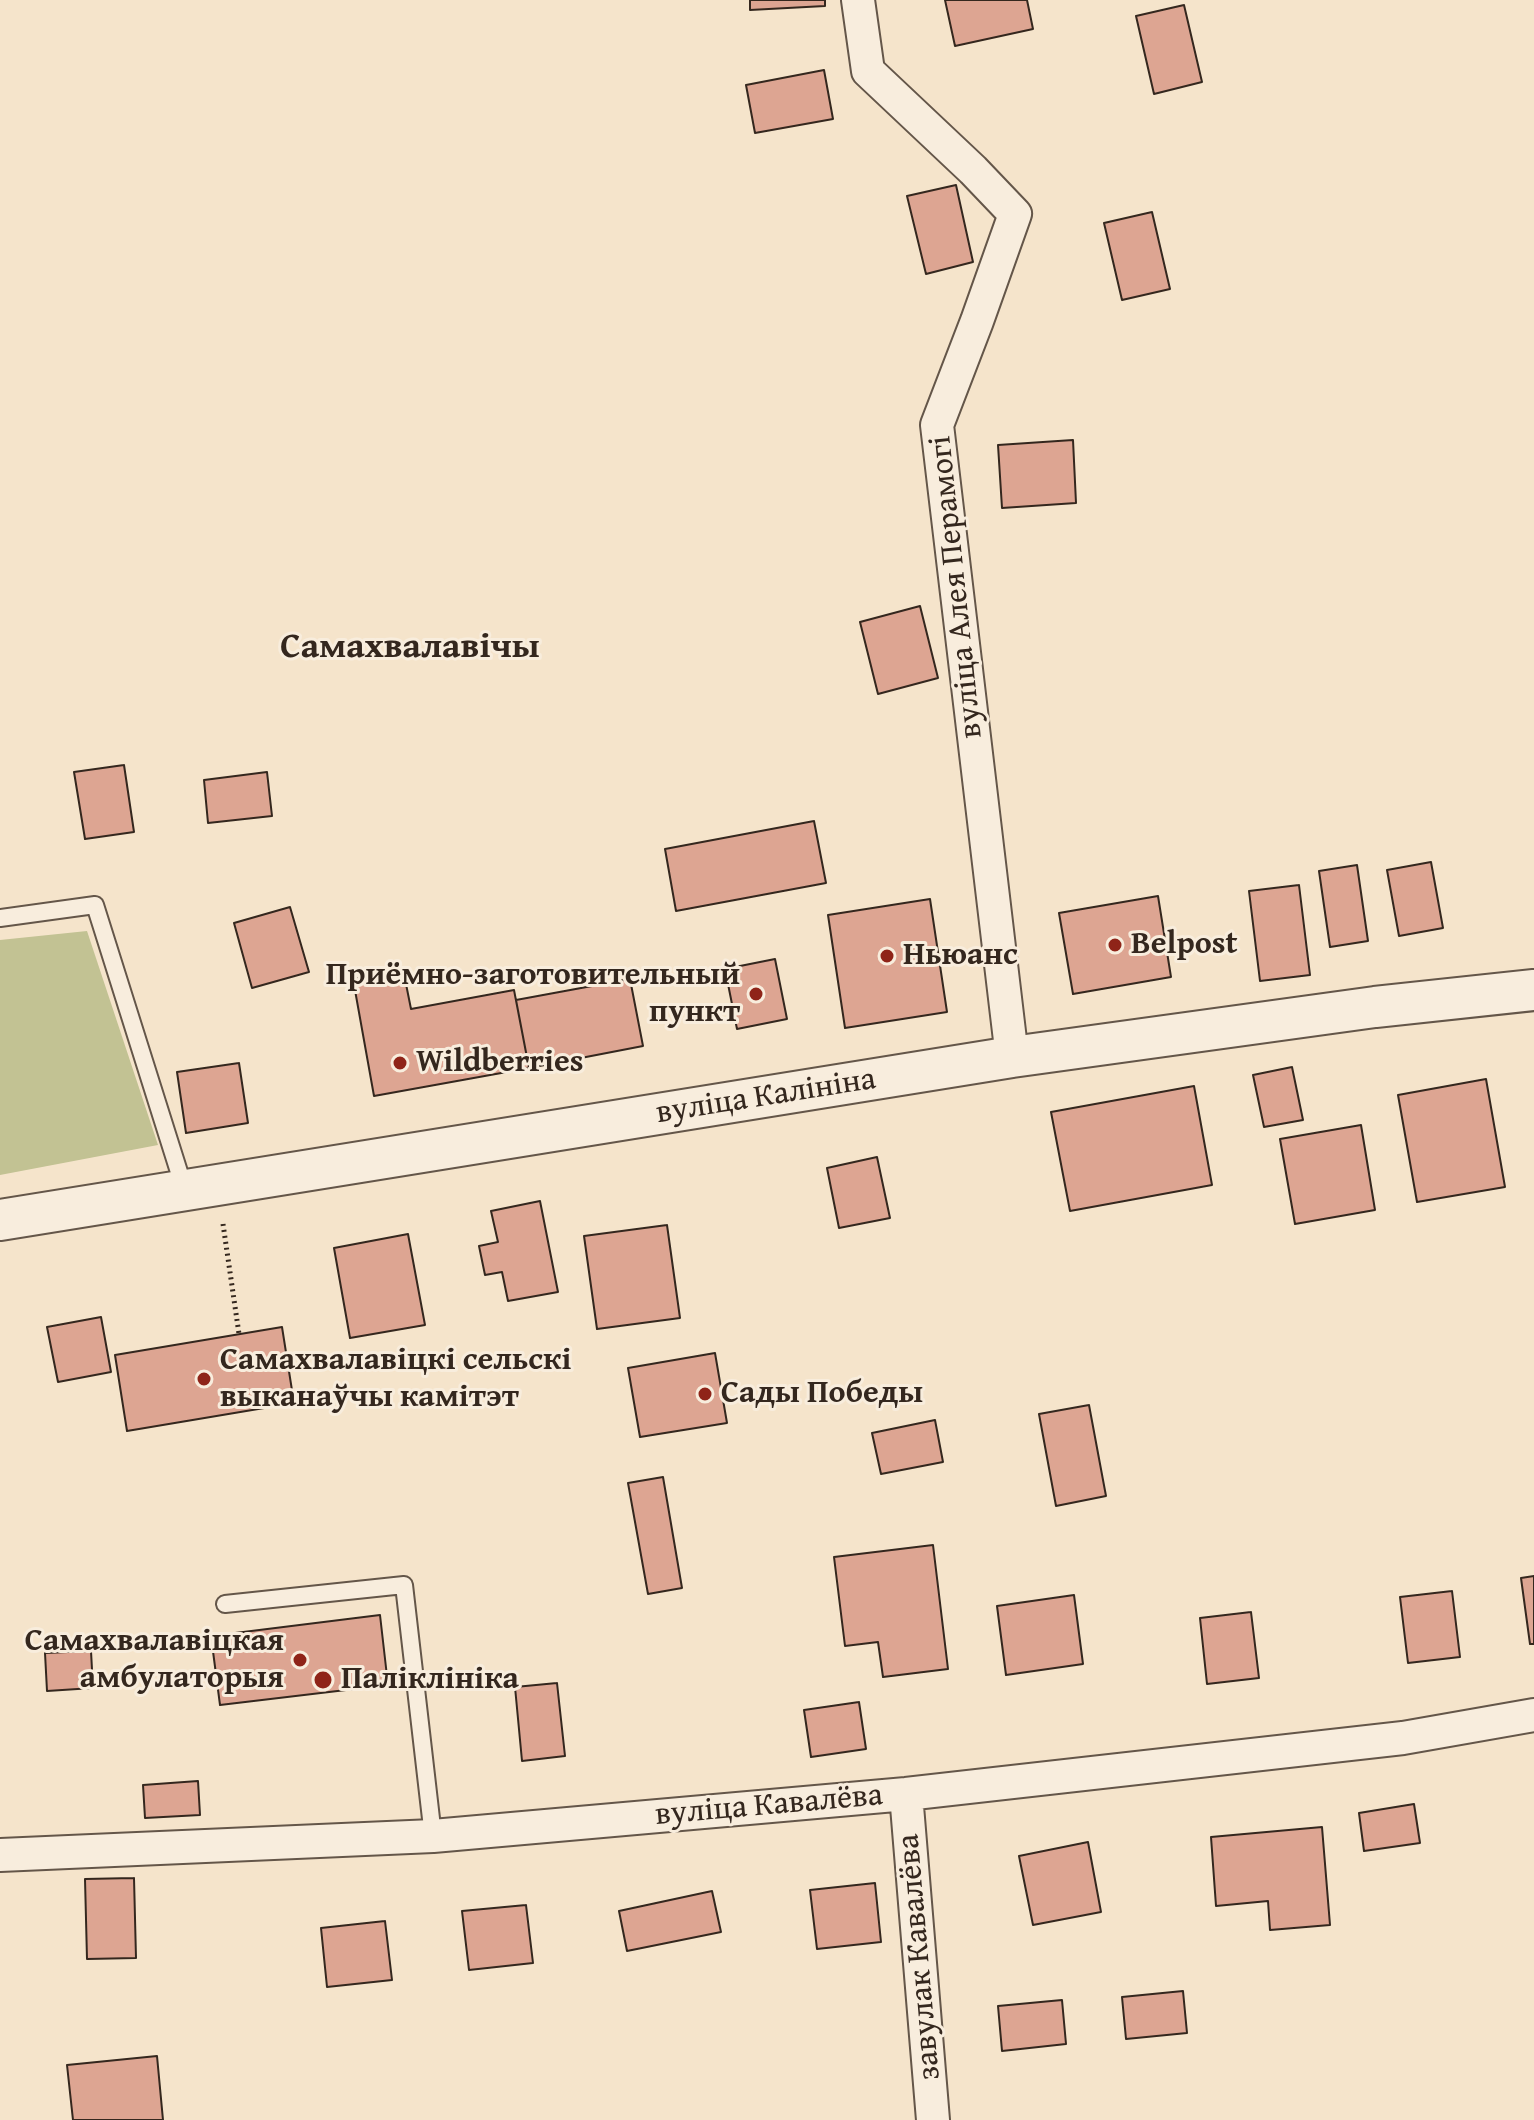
<!DOCTYPE html>
<html>
<head>
<meta charset="utf-8">
<style>
	body { margin:0 }
	canvas { display:block; background:#f5e4cb }
</style>
</head>
<body>
<canvas width="1534" height="2120"></canvas>
<script>
const c = document.querySelector('canvas').getContext('2d');
c.lineJoin = 'round';
function fillPath(path, color) {
  c.fillStyle = color;
  c.fill(path, 'evenodd');
}
function poly(rows) {
  const path = new Path2D();
  for (const r of rows) {
    path.moveTo(r[0], r[1]);
    for (let i = 2; i < r.length; i += 2) path.lineTo(r[i], r[i + 1]);
  }
  return path;
}
function trace(path, color, width, dash) {
  c.strokeStyle = color;
  c.lineWidth = width;
  c.lineCap = dash ? 'butt' : 'round';
  c.setLineDash(dash || []);
  c.stroke(path);
}
function write(font, color, halo, rows, align = 'center') {
  c.font = font + ' "Gentium Book Plus",serif';
  c.lineWidth = 6;
  c.setLineDash([]);
  c.textBaseline = 'middle';
  c.strokeStyle = halo;
  c.fillStyle = color;
  for (const [text, x, y, turn = 0] of rows) {
    c.save();
    c.translate(x, y);
    c.rotate((+turn || 0) * Math.PI / 180);
    c.textAlign = isNaN(turn) ? turn : align;
    if (halo) c.strokeText(text, 0, 0);
    c.fillText(text, 0, 0);
    c.restore();
  }
}
const green = poly([
	[87,931,158,1145,0,1175,0,940]
]);
const building = poly([
	[750,0,825,0,825,6,750,10,750,0],
	[945,0,1027,0,1033,29,955,46,945,0],
	[1184,5,1202,82,1154,94,1136,16,1184,5],
	[824,70,833,119,755,133,746,85,824,70],
	[956,185,973,262,926,274,907,196,956,185],
	[1152,212,1170,289,1122,300,1104,223,1152,212],
	[1073,440,1076,503,1002,508,998,445,1073,440],
	[920,606,938,678,878,694,860,622,920,606],
	[124,765,134,832,85,839,74,772,124,765],
	[267,772,272,816,208,823,204,780,267,772],
	[814,821,826,883,676,911,665,849,814,821],
	[1431,862,1443,928,1399,936,1387,870,1431,862],
	[1357,865,1368,941,1330,947,1319,871,1357,865],
	[1299,885,1310,975,1260,981,1249,891,1299,885],
	[1158,896,1171,977,1073,994,1059,913,1158,896],
	[930,899,947,1012,845,1028,828,915,930,899],
	[290,907,309,972,252,988,234,923,290,907],
	[775,959,787,1019,737,1029,725,969,775,959],
	[403,969,411,1009,514,990,529,1068,374,1096,353,979,403,969],
	[630,979,643,1046,529,1068,516,1000,630,979],
	[239,1063,248,1123,186,1133,177,1072,239,1063],
	[1292,1067,1303,1120,1264,1127,1253,1075,1292,1067],
	[1486,1079,1505,1187,1417,1202,1398,1095,1486,1079],
	[1194,1086,1212,1185,1070,1211,1051,1112,1194,1086],
	[1361,1125,1375,1210,1295,1224,1280,1139,1361,1125],
	[877,1157,890,1218,839,1228,827,1168,877,1157],
	[540,1201,558,1292,508,1301,502,1272,485,1275,479,1246,498,1242,491,1211,540,1201],
	[667,1225,680,1318,597,1329,584,1236,667,1225],
	[408,1234,425,1325,350,1338,334,1248,408,1234],
	[101,1317,111,1372,58,1382,47,1327,101,1317],
	[282,1327,294,1403,127,1431,115,1355,282,1327],
	[715,1353,727,1423,640,1437,628,1368,715,1353],
	[1089,1405,1106,1496,1056,1506,1039,1414,1089,1405],
	[935,1420,943,1462,881,1474,872,1433,935,1420],
	[663,1477,682,1588,648,1594,628,1483,663,1477],
	[933,1545,948,1669,883,1677,878,1642,845,1646,834,1557,933,1545],
	[1534,1576,1534,1644,1530,1644,1521,1578,1534,1576],
	[1452,1591,1460,1657,1408,1663,1400,1597,1452,1591],
	[1074,1595,1083,1664,1006,1675,997,1606,1074,1595],
	[1251,1612,1259,1678,1207,1684,1200,1618,1251,1612],
	[380,1615,388,1685,220,1705,211,1636,380,1615],
	[91,1651,93,1688,47,1691,45,1653,91,1651],
	[557,1683,565,1756,522,1761,515,1687,557,1683],
	[859,1702,866,1749,811,1757,804,1710,859,1702],
	[198,1781,200,1815,145,1818,143,1785,198,1781],
	[1414,1804,1420,1843,1364,1851,1359,1813,1414,1804],
	[1322,1827,1330,1925,1270,1930,1268,1901,1216,1906,1211,1837,1322,1827],
	[1088,1842,1101,1912,1033,1925,1019,1856,1088,1842],
	[134,1878,136,1958,87,1959,85,1879,134,1878],
	[875,1883,881,1942,817,1949,810,1890,875,1883],
	[712,1891,721,1932,627,1951,619,1911,712,1891],
	[526,1905,533,1963,469,1970,462,1911,526,1905],
	[385,1921,392,1980,327,1987,321,1928,385,1921],
	[1183,1991,1187,2033,1126,2039,1122,1997,1183,1991],
	[1062,2000,1066,2044,1002,2051,998,2006,1062,2000],
	[157,2056,163,2120,73,2120,67,2065,157,2056]
]);
const path = poly([
	[223,1224,239,1334]
]);
const service = poly([
	[0,918,95,905,185,1191],
	[225,1604,404,1585,433,1836]
]);
const minor = poly([
	[858,0,868,71,973,170,1015,214,977,321,937,425,1012,1057],
	[906,1794,933,2120],
	[0,1855,433,1836,906,1794,1403,1738,1534,1715]
]);
const tertiary = poly([
	[0,1220,1012,1057,1375,1007,1534,990]
]);
const markers = [
	[1115,945,8,"#8f2418"],
	[887,956,8,"#8f2418"],
	[756,994,8,"#8f2418"],
	[400,1063,8,"#8f2418"],
	[204,1379,8,"#8f2418"],
	[705,1394,8,"#8f2418"],
	[300,1660,8,"#8f2418"],
	[323,1680,10,"#8f2418"]
];
const streetNames = [
	["вуліца Алея Перамогі",957,587,-96],
	["вуліца Калініна",766,1097,-9],
	["вуліца Кавалёва",769,1806,-5],
	["завулак Кавалёва",920,1957,-95]
];
const poiNames = [
	["Belpost",1131,945],
	["Ньюанс",903,956],
	["Приёмно-заготовительный",740,976,"right"],
	["пункт",740,1013,"right"],
	["Wildberries",416,1063],
	["Самахвалавіцкі сельскі",220,1361],
	["выканаўчы камітэт",220,1398],
	["Сады Победы",721,1394],
	["Самахвалавіцкая",284,1642,"right"],
	["амбулаторыя",284,1679,"right"],
	["Паліклініка",341,1680]
];
const quarterNames = [
	["Самахвалавічы",410,648]
];
fillPath(green, '#c2c293');
fillPath(building, '#dda592');
trace(building, '#34271e', 2);
trace(service, '#645649', 20);
trace(minor, '#645649', 36);
trace(tertiary, '#645649', 44);
trace(path, '#34271e', 5, [2, 4]);
trace(service, '#f8eddd', 16);
trace(minor, '#f8eddd', 32);
trace(tertiary, '#f8eddd', 40);
for (const [x, y, r, color] of markers) {
  const dot = new Path2D();
  dot.arc(x, y, r, 0, 2 * Math.PI);
  c.fillStyle = color;
  c.fill(dot);
  trace(dot, '#f8eddd', 3);
}
write('32px', '#34271e', '#f8eddd', streetNames);
write('bold 32px', '#34271e', '#f8eddd', poiNames, 'left');
write('bold 36px', '#34271e', '#f8eddd', quarterNames);
</script>
</body>
</html>
